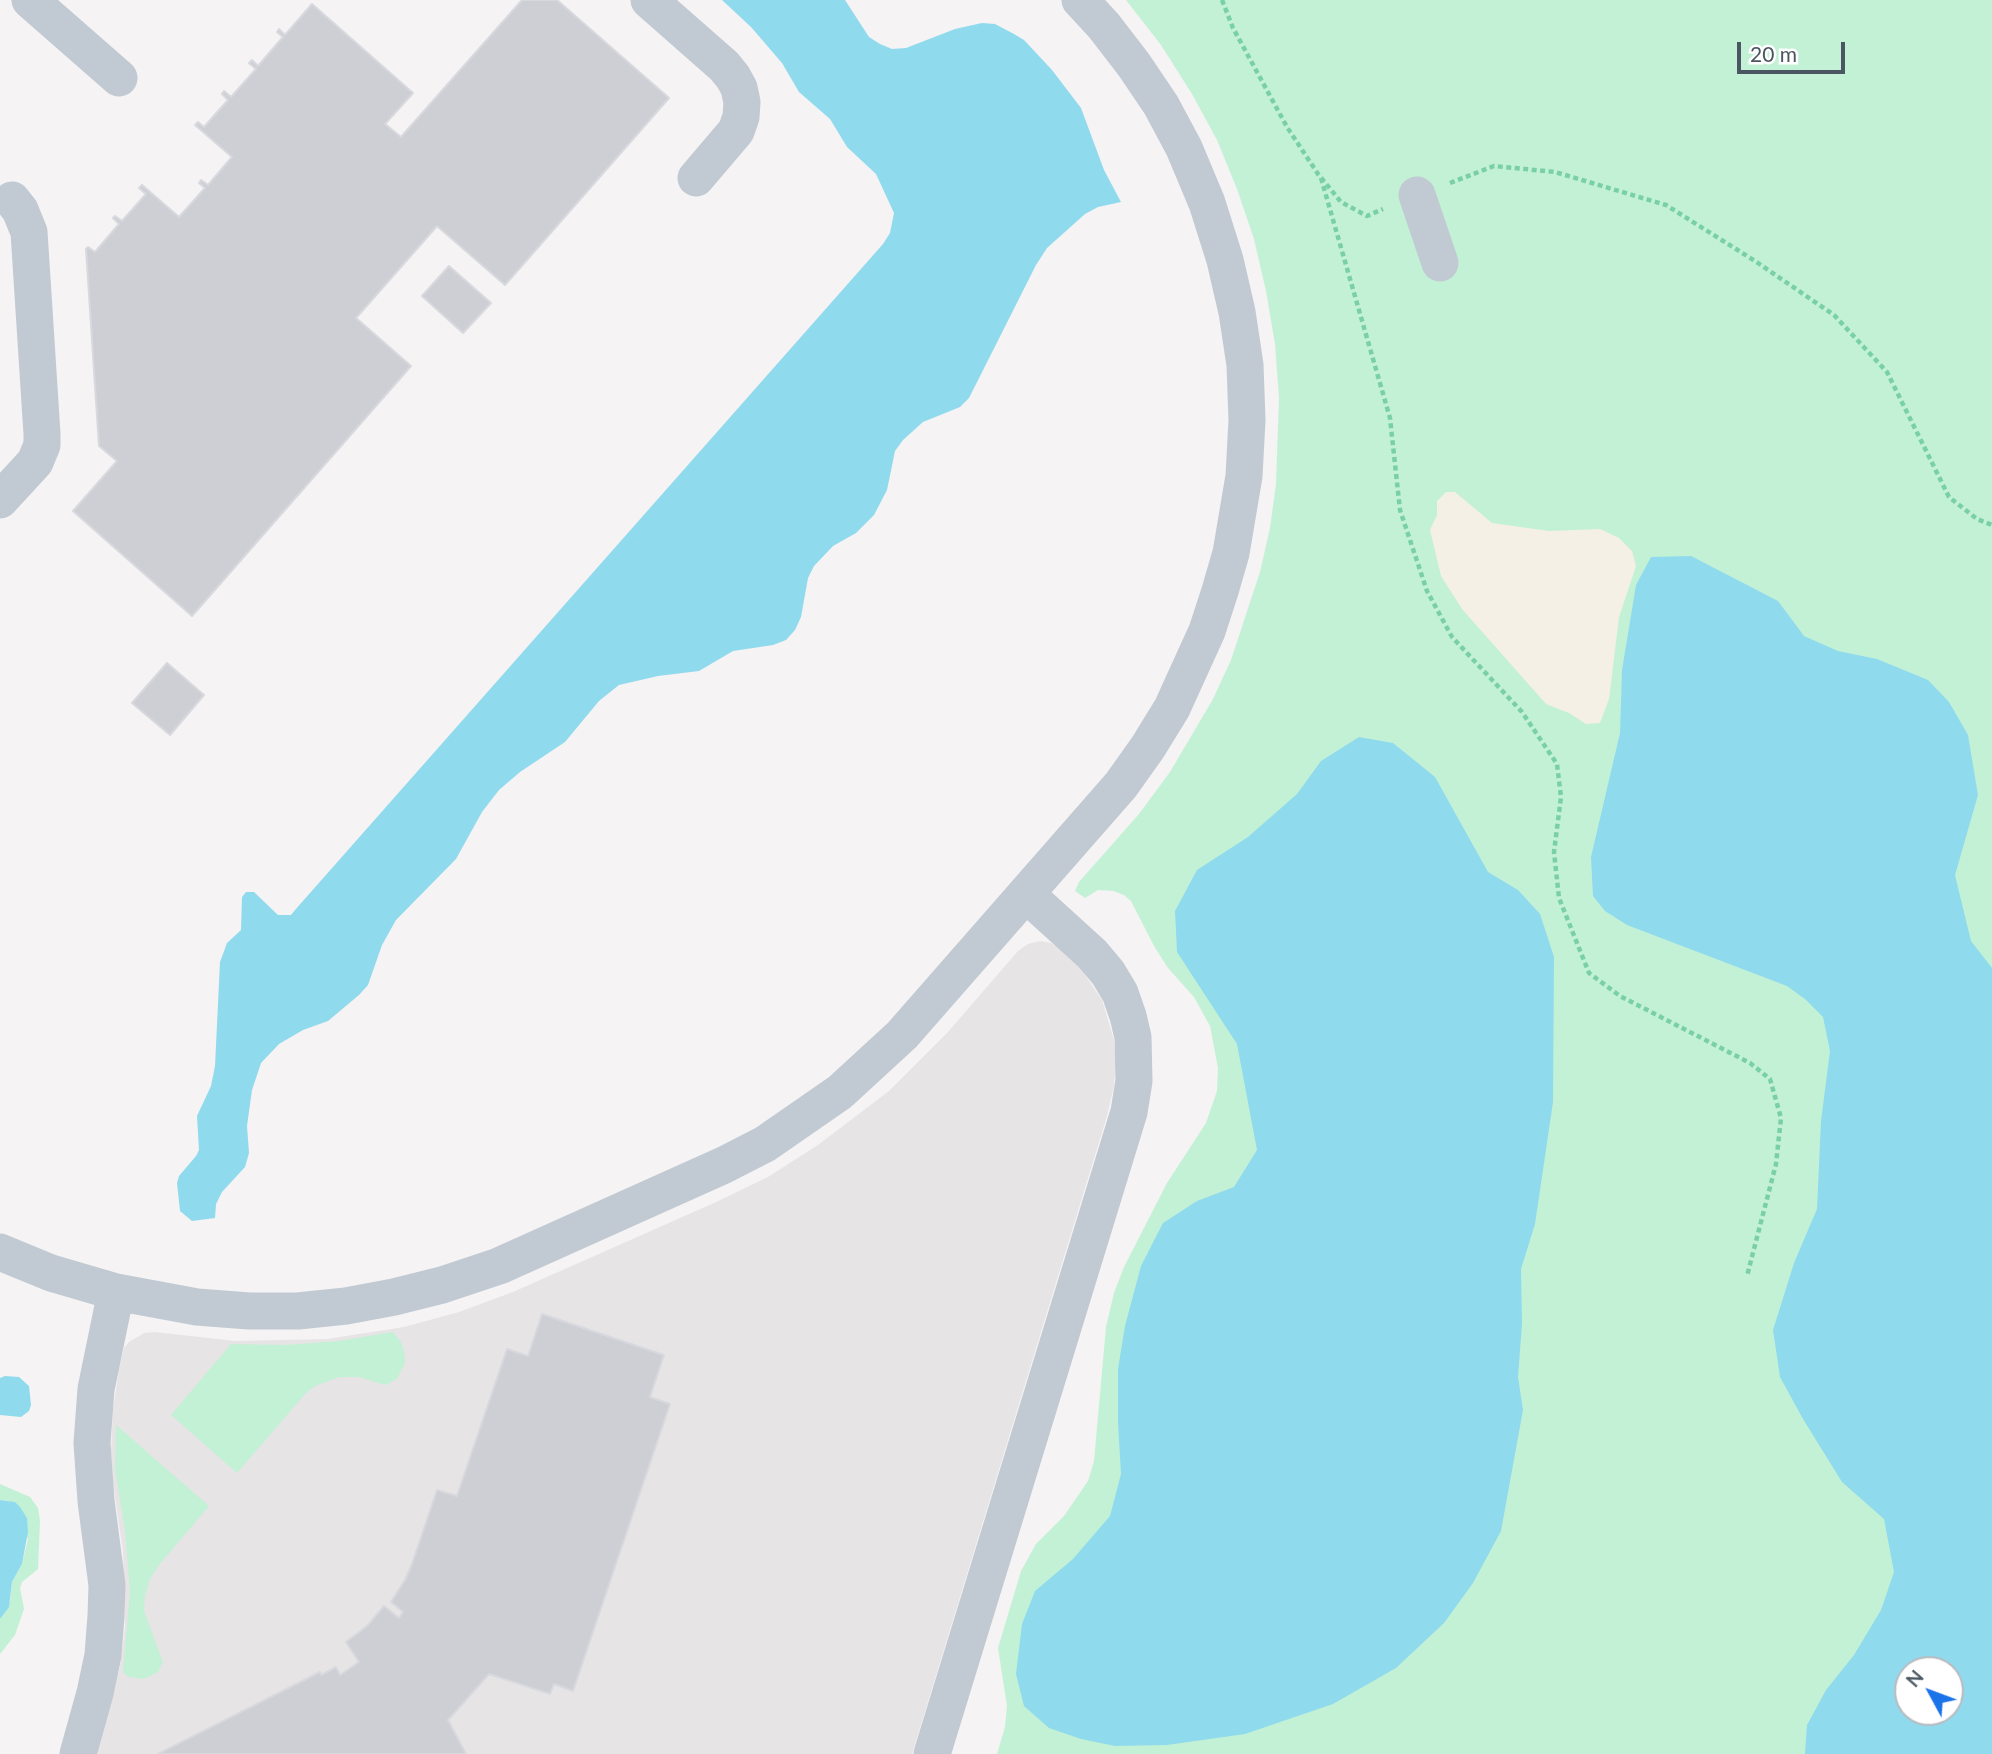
<!DOCTYPE html>
<html>
<head>
<meta charset="utf-8">
<style>
	body { margin:0 }
	#map { position:relative; width:1992px; height:1754px; overflow:hidden; background:#f5f3f3; font-family:Lato,sans-serif }
	canvas { display:block }
	.north { position:absolute; left:1894px; top:1656px; width:70px; height:70px; box-sizing:border-box; background:#fff; border:2px solid #b7bbc0; border-radius:50%; rotate:311deg; font-size:19px; font-weight:700; line-height:28px; text-align:center; color:#4a5661 }
	.north::after { content:''; display:block; margin:auto; width:24px; height:32px; background:#1a73e8; clip-path:polygon(50% 0,100% 100%,50% 72%,0 100%) }
	.scale { position:absolute; left:1737px; top:42px; width:108px; height:32px; box-sizing:border-box; border:4px solid #4a5661; border-top:0; padding-left:9px; font-size:21px; line-height:24px; white-space:nowrap; color:#4a5661; -webkit-text-stroke:5px #fff; paint-order:stroke }
</style>
</head>
<body>
<div id="map">
<canvas width="1992" height="1754"></canvas>
<div class="north">N</div>
<div class="scale">20 m</div>
</div>
<script>
const c = document.querySelector('canvas').getContext('2d');
c.lineJoin = 'round';
function fillPath(path, color) {
  c.fillStyle = color;
  c.fill(path, 'evenodd');
}
function poly(rows) {
  const path = new Path2D();
  for (const r of rows) {
    path.moveTo(r[0], r[1]);
    for (let i = 2; i < r.length; i += 2) path.lineTo(r[i], r[i + 1]);
  }
  return path;
}
function trace(path, color, width, dash) {
  c.strokeStyle = color;
  c.lineWidth = width;
  c.lineCap = dash ? 'butt' : 'round';
  c.setLineDash(dash || []);
  c.stroke(path);
}
const education = poly([
	[1040,941,1051,943,1061,950,1081,969,1102,1000,1114,1040,1116,1063,1114,1086,1107,1116,912,1754,97,1754,120,1666,125,1627,123,1552,113,1483,111,1451,113,1410,119,1369,124,1348,129,1342,144,1333,155,1332,235,1341,327,1339,404,1327,459,1312,513,1292,714,1203,768,1177,818,1145,889,1091,948,1032,1018,951,1028,944]
]);
const green = poly([
	[1126,0,1992,0,1992,1754,997,1754,1005,1727,1007,1706,998,1648,1021,1571,1036,1544,1064,1516,1088,1481,1094,1461,1106,1327,1114,1293,1124,1267,1167,1183,1206,1123,1217,1091,1218,1068,1210,1026,1194,997,1168,968,1154,946,1131,901,1124,895,1113,891,1098,890,1085,898,1075,891,1079,882,1139,814,1170,772,1213,699,1231,660,1260,572,1270,528,1276,484,1279,398,1275,344,1266,291,1254,239,1237,189,1217,140,1192,94,1161,45],
	[1908,1670,1950,1670,1950,1712,1908,1712],
	[393,1332,401,1342,405,1356,405,1363,397,1379,385,1385,359,1377,339,1377,315,1386,306,1393,237,1473,171,1415,231,1344,285,1345,339,1341],
	[116,1425,209,1506,159,1565,150,1579,145,1595,144,1611,163,1662,158,1672,144,1679,129,1677,123,1672,130,1592,125,1531,115,1468],
	[0,1484,30,1497,38,1508,40,1521,38,1569,22,1582,20,1588,24,1609,15,1635,0,1654,0,1619,10,1601,12,1582,22,1564,28,1539,9,1501,0,1500]
]);
const sand = poly([
	[1446,492,1455,492,1492,523,1549,531,1600,529,1619,538,1632,551,1636,566,1619,617,1609,699,1600,723,1586,724,1569,713,1546,704,1462,609,1441,576,1430,530,1437,515,1437,501]
]);
const water = poly([
	[722,0,845,0,869,37,880,44,892,49,906,48,955,29,982,23,995,24,1014,34,1024,40,1052,70,1081,108,1104,170,1121,202,1098,207,1085,214,1047,248,1036,265,969,398,960,407,923,422,903,440,895,451,887,490,874,515,856,533,833,546,814,566,808,578,801,617,795,630,786,640,773,645,733,651,699,671,658,676,619,685,599,701,565,742,520,772,499,790,482,812,456,859,396,920,382,945,368,985,359,995,328,1021,303,1030,279,1044,261,1063,252,1090,247,1126,249,1153,245,1167,222,1192,216,1204,215,1218,192,1221,180,1211,177,1183,179,1176,196,1156,199,1150,197,1116,211,1086,215,1066,220,962,227,943,241,930,242,897,246,892,254,892,278,915,291,915,295,910,883,244,890,233,894,213,876,174,847,147,830,119,799,92,782,63,751,27],
	[1691,556,1778,601,1804,636,1838,651,1877,659,1928,680,1949,702,1968,735,1978,795,1955,875,1971,941,1992,968,1992,1754,1805,1754,1807,1725,1826,1690,1854,1655,1881,1610,1894,1572,1884,1519,1842,1482,1803,1419,1780,1377,1773,1330,1794,1263,1817,1209,1821,1121,1830,1051,1823,1017,1805,999,1787,986,1627,925,1605,911,1593,896,1591,857,1620,733,1622,670,1636,585,1651,557],
	[1908,1670,1950,1670,1950,1712,1908,1712],
	[1359,737,1393,743,1435,777,1488,872,1518,890,1540,914,1554,957,1553,1102,1535,1224,1521,1269,1522,1324,1518,1377,1523,1410,1501,1531,1473,1583,1444,1623,1396,1668,1333,1704,1245,1734,1167,1745,1115,1746,1081,1739,1049,1728,1024,1706,1016,1674,1022,1624,1035,1591,1073,1559,1110,1516,1121,1474,1118,1423,1118,1369,1125,1326,1141,1266,1163,1223,1197,1201,1234,1187,1257,1150,1237,1044,1177,952,1175,911,1197,870,1248,837,1297,794,1321,761],
	[5,1376,19,1377,29,1386,31,1405,29,1411,21,1417,0,1415,0,1378],
	[0,1500,15,1502,20,1507,27,1518,28,1532,22,1564,12,1582,9,1607,0,1619]
]);
const building = poly([
	[522,0,557,0,669,98,505,285,437,226,356,318,411,366,192,616,73,511,117,461,99,446,86,249,88,247,95,252,119,224,113,218,115,216,122,221,146,194,139,188,142,185,179,217,205,188,199,183,201,180,208,185,232,157,195,125,198,122,204,127,228,100,222,94,224,91,231,97,256,69,249,63,252,60,258,66,283,37,277,32,279,29,285,35,312,4,413,93,385,124,401,137,522,0],
	[449,266,491,303,463,333,422,296,449,266],
	[167,663,204,695,170,735,132,703,167,663],
	[542,1314,664,1355,650,1397,670,1404,573,1691,554,1684,550,1694,489,1674,448,1720,466,1754,158,1754,320,1672,321,1675,336,1667,340,1675,359,1662,346,1642,367,1626,384,1606,399,1618,403,1612,391,1602,405,1580,412,1564,437,1490,457,1496,507,1349,528,1356,542,1314]
]);
const path = poly([
	[1222,0,1233,28,1287,127,1318,174,1341,202,1367,216,1383,209],
	[1321,178,1390,418,1400,510,1427,591,1452,637,1522,712,1557,764,1561,797,1554,852,1559,898,1589,973,1620,996,1750,1063,1770,1079,1781,1118,1776,1164,1747,1276],
	[1450,183,1494,166,1555,172,1666,205,1755,261,1834,315,1887,372,1949,497,1977,519,1992,525]
]);
const minor = poly([
	[30,0,119,78],
	[649,0,724,66,733,77,739,88,742,102,741,117,736,131,696,178],
	[1417,195,1440,263],
	[0,500,35,462,42,445,42,434,29,232,20,210,12,200],
	[0,1252,51,1273,116,1292,197,1307,249,1311,298,1311,346,1306,394,1297,442,1285,499,1266,724,1165,765,1144,840,1092,902,1035,1121,785,1148,747,1172,708,1207,631,1220,591,1231,553,1244,476,1247,420,1245,365,1237,312,1225,260,1207,203,1184,148,1161,105,1134,65,1104,26,1080,0],
	[78,1754,95,1693,103,1655,106,1616,107,1585,96,1501,92,1443,96,1389,116,1292],
	[932,1754,1129,1112,1134,1081,1133,1037,1128,1016,1120,993,1108,973,1092,954,1026,894]
]);
fillPath(education, '#e6e4e5');
fillPath(green, '#c3f1d5');
fillPath(sand, '#f5f0e5');
fillPath(water, '#90daee');
fillPath(building, '#cdcfd5');
trace(building, '#d7d9de', 2);
trace(path, '#7ad0a6', 4.5, [5, 3.5]);
trace(minor, '#c1cad2', 37);
</script>
</body>
</html>
